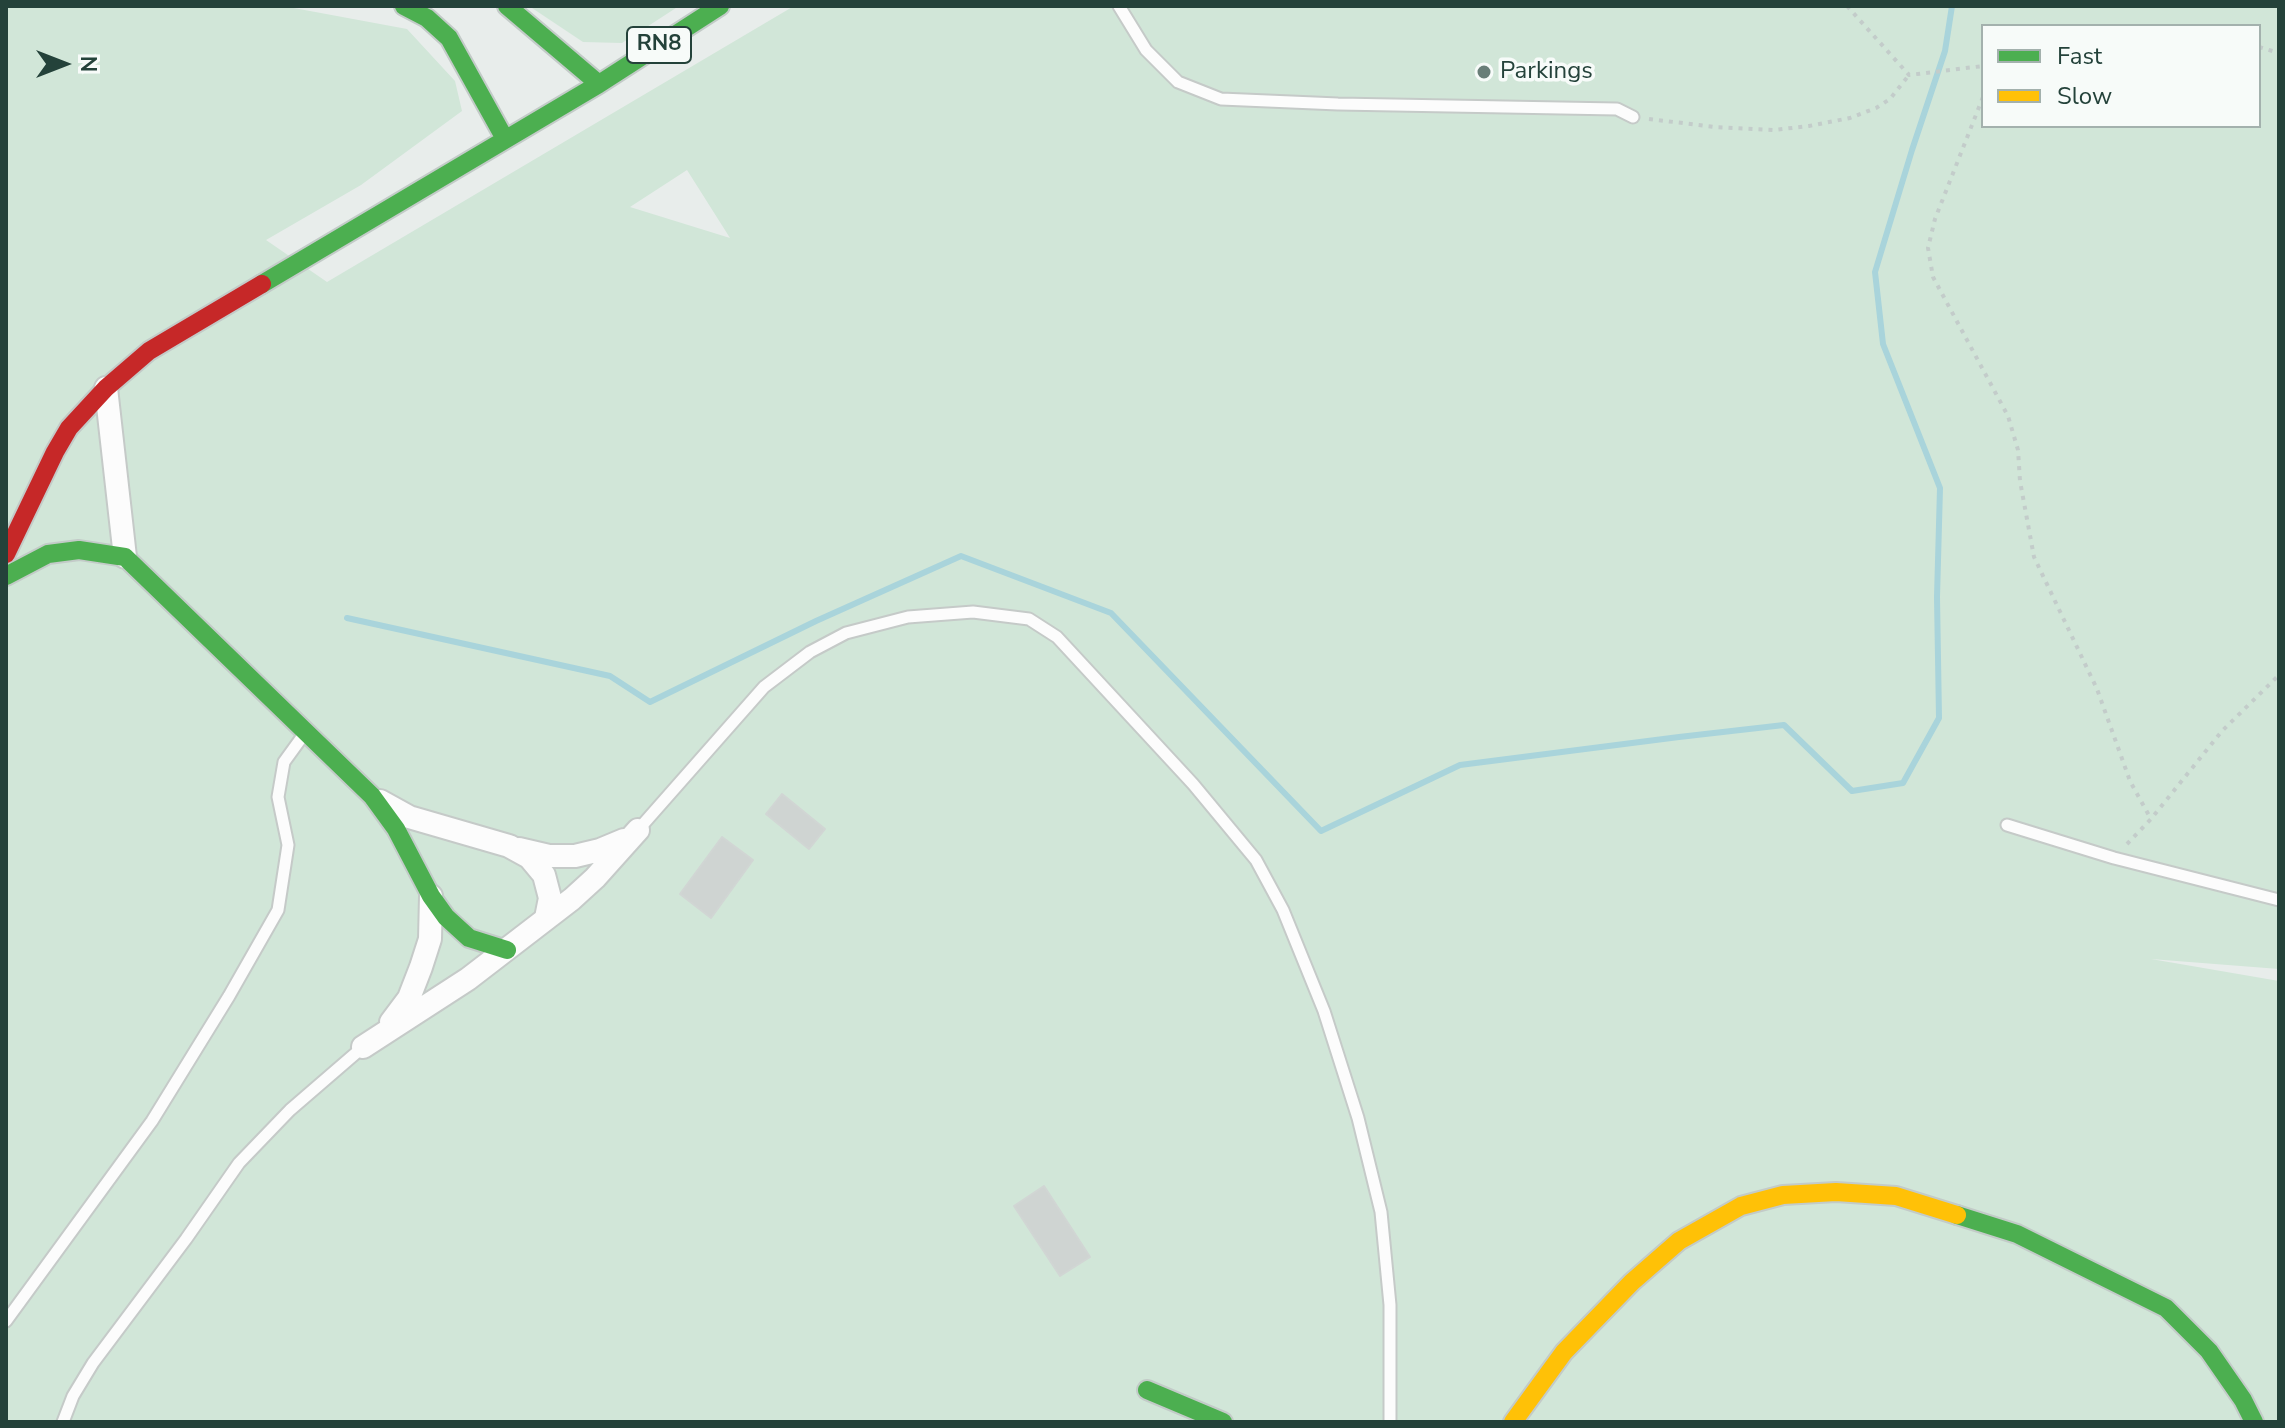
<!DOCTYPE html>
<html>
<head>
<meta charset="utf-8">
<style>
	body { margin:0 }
	#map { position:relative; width:2285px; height:1428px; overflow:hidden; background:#e8edeb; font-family:"Nunito Sans",sans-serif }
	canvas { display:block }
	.frame { position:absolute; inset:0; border:8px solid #24423a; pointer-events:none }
	.legend { position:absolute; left:1981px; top:24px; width:280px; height:104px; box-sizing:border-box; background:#f7fbf9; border:2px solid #a3b1ad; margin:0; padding:10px 14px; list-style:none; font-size:24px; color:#24423a }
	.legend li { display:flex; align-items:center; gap:16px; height:40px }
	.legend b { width:40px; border:2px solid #a3b1ad }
	.north { position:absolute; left:24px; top:24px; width:80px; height:80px; -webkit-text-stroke:6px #f7fbf9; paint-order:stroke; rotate:90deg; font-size:22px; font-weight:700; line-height:32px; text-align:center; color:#24423a }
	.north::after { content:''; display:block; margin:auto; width:28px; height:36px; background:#24423a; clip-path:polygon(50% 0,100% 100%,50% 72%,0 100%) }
</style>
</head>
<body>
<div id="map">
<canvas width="2285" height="1428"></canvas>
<div class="frame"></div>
<ul class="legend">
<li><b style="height:10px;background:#4caf50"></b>Fast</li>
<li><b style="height:10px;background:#ffc107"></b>Slow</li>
</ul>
<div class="north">N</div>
</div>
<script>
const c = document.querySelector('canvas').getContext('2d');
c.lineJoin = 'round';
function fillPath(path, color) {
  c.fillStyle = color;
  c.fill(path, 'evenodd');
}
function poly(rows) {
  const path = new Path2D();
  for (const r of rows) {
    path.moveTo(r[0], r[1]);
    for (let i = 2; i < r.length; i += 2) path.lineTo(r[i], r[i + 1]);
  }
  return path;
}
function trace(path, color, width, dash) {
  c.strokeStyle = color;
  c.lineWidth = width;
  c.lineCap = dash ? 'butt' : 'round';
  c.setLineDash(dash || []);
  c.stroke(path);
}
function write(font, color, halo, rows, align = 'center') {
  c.font = font + ' "Nunito Sans",sans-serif';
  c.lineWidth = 7;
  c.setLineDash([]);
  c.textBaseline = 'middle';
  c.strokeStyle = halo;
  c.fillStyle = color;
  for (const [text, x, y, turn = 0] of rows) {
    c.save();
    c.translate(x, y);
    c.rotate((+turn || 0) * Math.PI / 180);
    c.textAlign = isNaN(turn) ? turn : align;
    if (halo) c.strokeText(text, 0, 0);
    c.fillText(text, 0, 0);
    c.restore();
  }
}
const green = poly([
	[6,6,283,6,407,29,455,81,462,111,361,185,266,240,327,282,794,6,2279,6,2279,969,2151,959,2279,981,2279,1422,6,1422],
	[1983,26,2259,26,2259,126,1983,126],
	[687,170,730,238,630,207],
	[529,6,679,6,622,43,583,42]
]);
const stream = poly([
	[347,618,610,676,650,702,816,621,961,556,1111,613,1321,831,1460,765,1679,737,1784,725,1852,791,1903,783,1939,718,1937,597,1940,488,1883,344,1875,272,1912,150,1945,51,1952,6]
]);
const building = poly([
	[782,794,825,829,809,849,766,814,782,794],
	[722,837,753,860,711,918,680,894,722,837],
	[1044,1186,1090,1257,1060,1276,1014,1206,1044,1186]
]);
const path = poly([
	[1847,6,1909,75,1983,66],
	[2259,47,2279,53],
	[1983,97,1935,219,1928,248,1933,277,2008,416,2018,450,2020,481,2034,557,2097,689,2130,781,2151,819],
	[1649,119,1715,127,1774,130,1809,126,1850,118,1876,108,1890,99,1909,75],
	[2127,844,2151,819,2222,731,2279,675]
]);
const lane = poly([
	[1119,6,1146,50,1178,82,1221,99,1338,104,1617,109,1633,117],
	[2007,825,2114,858,2279,900],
	[638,830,764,687,810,652,846,633,908,617,973,612,1029,619,1057,637,1193,784,1256,860,1283,910,1324,1011,1358,1118,1381,1212,1390,1305,1390,1422],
	[6,1321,152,1121,229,996,278,910,288,845,278,797,284,762,305,733],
	[63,1422,73,1396,93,1363,186,1239,239,1163,290,1110,363,1047]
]);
const street = poly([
	[106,388,125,557],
	[380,801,409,817,509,846,529,857,544,875,550,898,546,918],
	[519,849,549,856,575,856,600,850,624,840],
	[391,1022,409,998,421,967,430,939,431,896],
	[363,1047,468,979,572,899,595,878,638,830]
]);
const fast = poly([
	[404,6,427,18,449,38,505,139],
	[507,6,599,84,720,6],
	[262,284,599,84],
	[6,576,48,554,79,550,125,557,372,796,396,829,431,896,446,917,469,938,507,950],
	[1957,1215,2017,1234,2166,1308,2209,1351,2243,1400,2254,1422],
	[1147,1390,1223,1422]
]);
const slow = poly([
	[1513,1422,1564,1352,1632,1282,1679,1241,1741,1206,1783,1195,1836,1192,1896,1196,1957,1215]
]);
const jam = poly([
	[6,554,55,452,69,428,106,388,149,351,262,284]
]);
const markers = [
	[1484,72,8,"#697e78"]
];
const shields = [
	[659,45,64]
];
const shieldNames = [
	["RN8",659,45]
];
const poiNames = [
	["Parkings",1500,72]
];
fillPath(green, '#d1e6d8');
trace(stream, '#a9d4db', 6);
fillPath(building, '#cfd4d2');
trace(building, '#d1d6d4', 2);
trace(lane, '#c5cac8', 15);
trace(street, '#c5cac8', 26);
trace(fast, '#c3cbc8', 22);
trace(slow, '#c3cbc8', 22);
trace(jam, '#c3cbc8', 22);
trace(path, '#c3ccca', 4, [4, 6]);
trace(lane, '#fcfcfc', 11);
trace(street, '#fcfcfc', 22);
trace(fast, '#4caf50', 18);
trace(slow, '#ffc107', 18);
trace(jam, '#c62828', 18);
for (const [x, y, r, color] of markers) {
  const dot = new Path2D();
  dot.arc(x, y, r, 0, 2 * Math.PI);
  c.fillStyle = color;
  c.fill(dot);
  trace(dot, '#f7fbf9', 3);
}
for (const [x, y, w] of shields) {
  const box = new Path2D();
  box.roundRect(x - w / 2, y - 18, w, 36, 6);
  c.fillStyle = '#f7fbf9';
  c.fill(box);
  trace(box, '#24423a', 2);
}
write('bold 22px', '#24423a', null, shieldNames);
write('24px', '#24423a', '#f7fbf9', poiNames, 'left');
</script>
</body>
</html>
